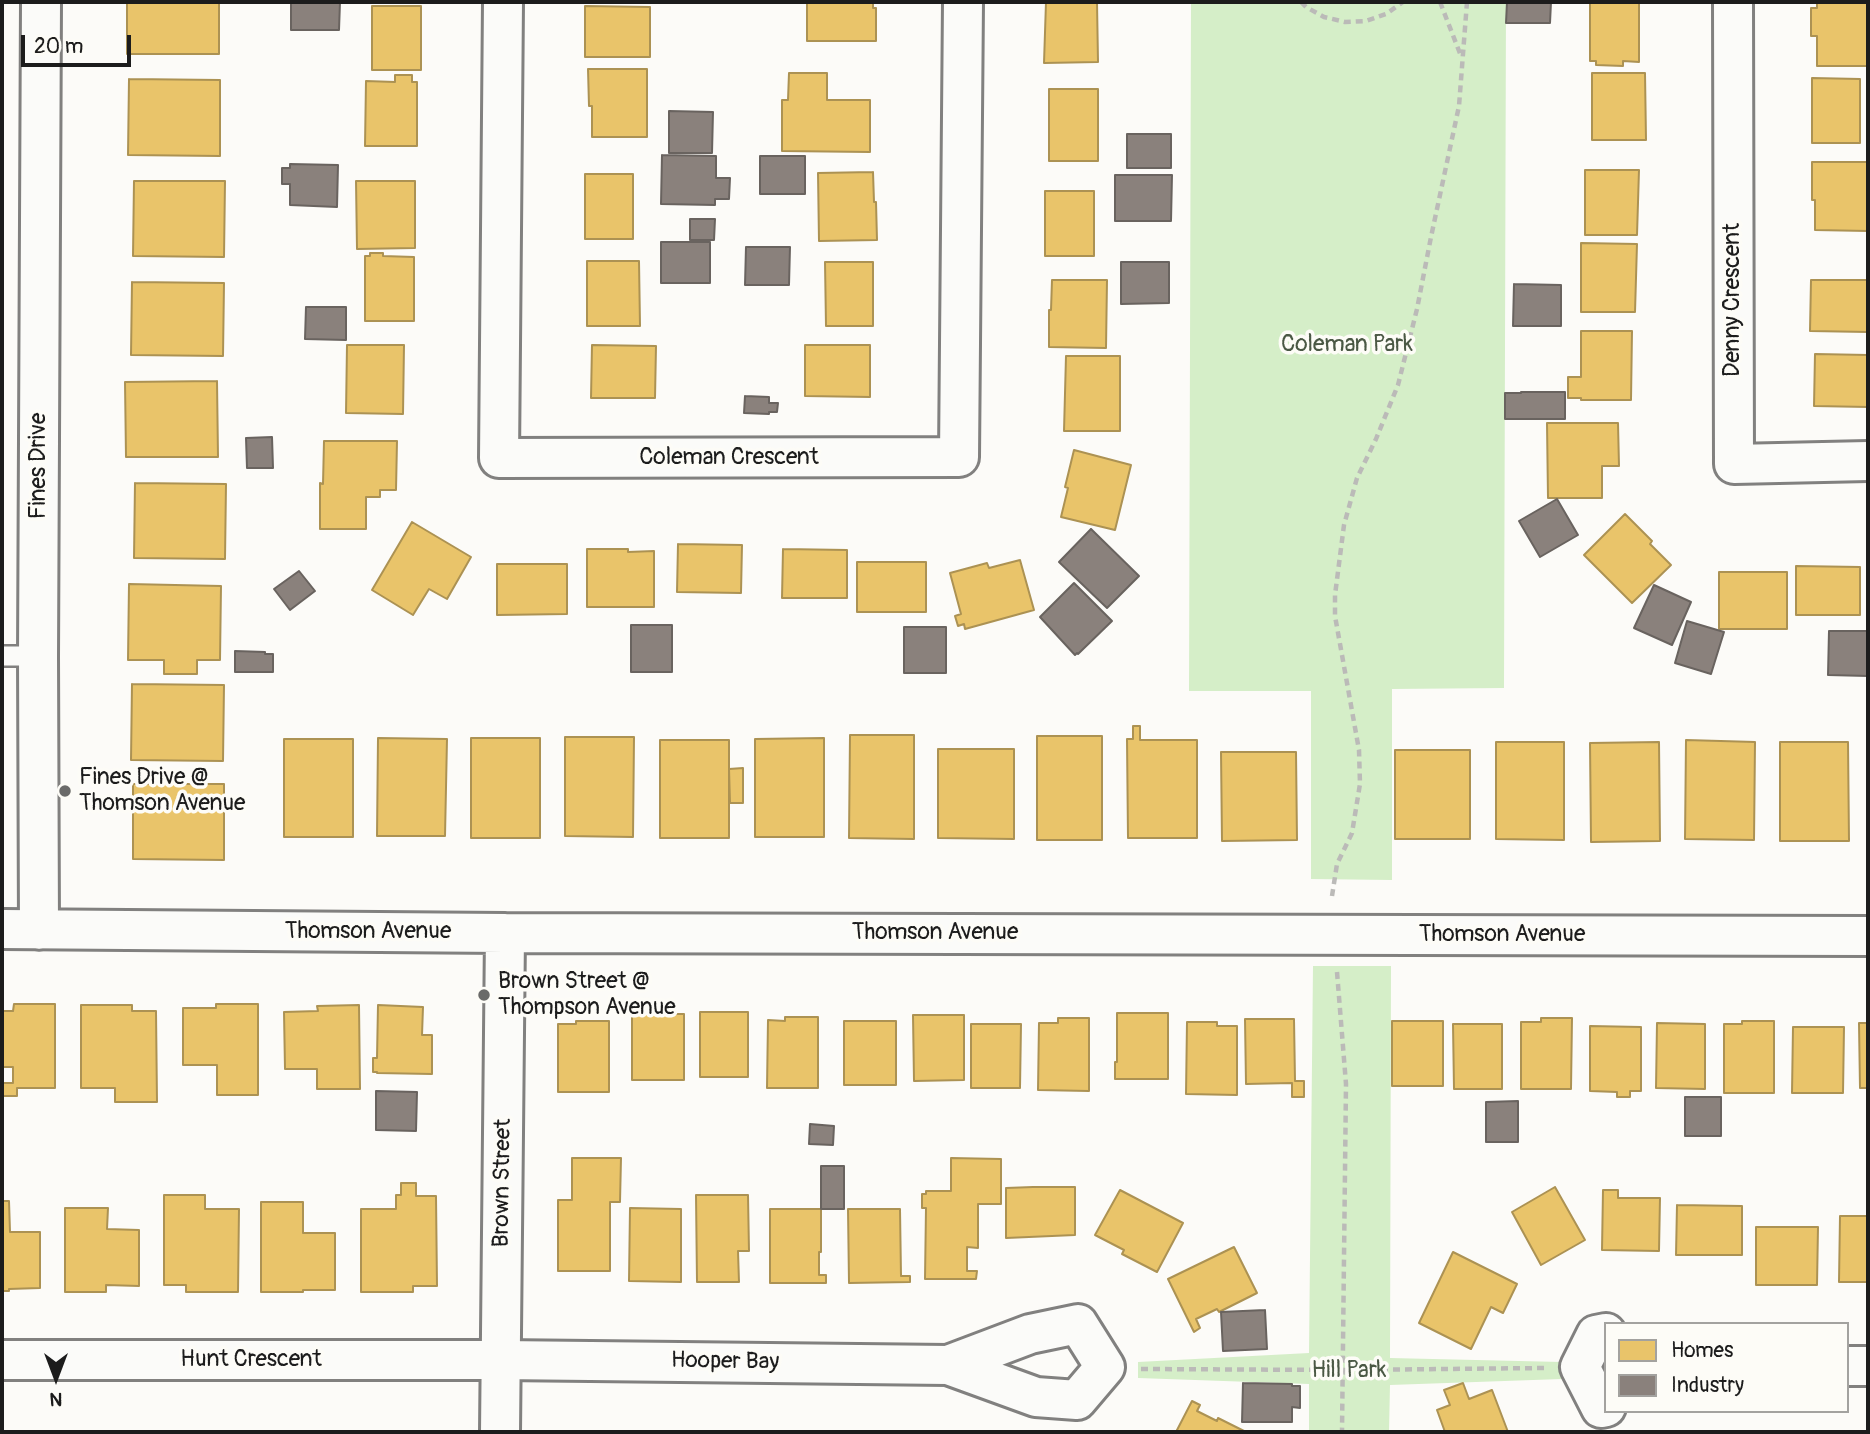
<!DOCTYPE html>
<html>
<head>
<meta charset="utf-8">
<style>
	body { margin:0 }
	#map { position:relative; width:1870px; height:1434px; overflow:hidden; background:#fcfbf8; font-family:Pangolin,sans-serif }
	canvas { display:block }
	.frame { position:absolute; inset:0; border:4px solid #1c1c1c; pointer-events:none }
	.legend { position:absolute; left:1604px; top:1322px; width:245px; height:91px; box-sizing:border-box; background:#fdfcf7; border:2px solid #a3a29f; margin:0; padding:9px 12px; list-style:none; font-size:21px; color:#1c1c1c }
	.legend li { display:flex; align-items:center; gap:14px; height:35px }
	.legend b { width:35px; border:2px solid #a3a29f }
	.north { position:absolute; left:21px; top:1343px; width:70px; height:70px; -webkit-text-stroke:5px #fdfcf7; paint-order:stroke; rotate:180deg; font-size:19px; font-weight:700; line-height:28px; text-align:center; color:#1c1c1c }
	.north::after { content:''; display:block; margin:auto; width:24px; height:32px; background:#1c1c1c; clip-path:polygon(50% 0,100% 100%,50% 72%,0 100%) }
	.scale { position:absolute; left:21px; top:35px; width:110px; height:32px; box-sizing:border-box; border:4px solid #1c1c1c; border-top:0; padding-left:9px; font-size:21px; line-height:24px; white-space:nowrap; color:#1c1c1c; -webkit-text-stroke:5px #fdfcf7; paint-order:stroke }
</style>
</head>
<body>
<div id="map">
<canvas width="1870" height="1434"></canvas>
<div class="frame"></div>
<ul class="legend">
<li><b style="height:19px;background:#e9c46a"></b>Homes</li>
<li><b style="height:19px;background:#8a817c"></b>Industry</li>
</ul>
<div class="north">N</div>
<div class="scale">20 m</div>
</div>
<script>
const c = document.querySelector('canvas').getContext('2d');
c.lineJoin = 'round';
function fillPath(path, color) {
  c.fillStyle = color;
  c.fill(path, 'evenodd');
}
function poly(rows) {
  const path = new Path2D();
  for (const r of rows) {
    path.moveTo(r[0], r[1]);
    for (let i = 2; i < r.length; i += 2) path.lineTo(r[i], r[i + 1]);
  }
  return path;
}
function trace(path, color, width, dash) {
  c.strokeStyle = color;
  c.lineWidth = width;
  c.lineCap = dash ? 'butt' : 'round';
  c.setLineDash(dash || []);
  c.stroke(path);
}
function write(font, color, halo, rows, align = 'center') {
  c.font = font + ' Pangolin,sans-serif';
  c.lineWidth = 7;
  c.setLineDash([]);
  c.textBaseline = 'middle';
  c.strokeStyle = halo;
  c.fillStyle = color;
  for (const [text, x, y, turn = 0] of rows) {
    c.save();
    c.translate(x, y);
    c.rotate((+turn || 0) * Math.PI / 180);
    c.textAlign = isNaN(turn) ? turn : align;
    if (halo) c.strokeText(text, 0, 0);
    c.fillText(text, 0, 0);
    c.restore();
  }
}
const green = poly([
	[1191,2,1506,2,1504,688,1392,689,1392,880,1311,879,1311,691,1189,691],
	[1313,966,1391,966,1390,1358,1562,1362,1562,1379,1390,1385,1389,1432,1309,1432,1309,1384,1138,1378,1138,1362,1309,1353]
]);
const homes = poly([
	[127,2,219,2,219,54,127,54,127,2],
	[807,2,873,2,873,8,876,8,876,41,807,41,807,2],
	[1046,2,1097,2,1098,62,1044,63,1046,2],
	[1590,2,1639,2,1639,62,1623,61,1623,66,1596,65,1596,61,1590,61,1590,2],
	[1817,2,1868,2,1868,66,1817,66,1817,36,1811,36,1811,8,1817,8,1817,2],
	[372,6,421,6,421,70,372,70,372,6],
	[585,6,650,7,650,57,585,57,585,6],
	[588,69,647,69,647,137,592,137,592,106,589,106,588,69],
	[789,73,827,73,827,100,870,100,870,152,782,151,782,100,788,100,789,73],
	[1592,73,1645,73,1646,140,1592,140,1592,73],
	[395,75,412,75,412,82,417,82,417,146,365,146,366,81,395,82,395,75],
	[1812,78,1860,79,1860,143,1812,143,1812,78],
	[129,79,220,80,220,156,128,155,129,79],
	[1049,89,1098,89,1098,161,1049,161,1049,89],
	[1812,162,1868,162,1868,231,1815,230,1815,200,1812,200,1812,162],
	[1585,170,1639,170,1637,235,1585,235,1585,170],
	[873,172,874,202,876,202,877,240,819,241,818,173,873,172],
	[585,174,633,174,633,239,585,239,585,174],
	[134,181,225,181,224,257,133,256,134,181],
	[356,181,415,181,415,248,357,249,356,181],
	[1045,191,1094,191,1094,256,1045,256,1045,191],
	[1581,243,1637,244,1635,312,1581,312,1581,243],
	[370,253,383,253,383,256,414,257,414,321,365,321,365,256,370,256,370,253],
	[587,261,639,261,640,326,587,326,587,261],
	[825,262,873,262,873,326,826,326,825,262],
	[1052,280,1107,280,1106,348,1049,347,1049,310,1051,310,1052,280],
	[1811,280,1868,280,1868,332,1810,331,1811,280],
	[132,282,224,283,223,356,131,355,132,282],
	[1581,331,1632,331,1631,400,1581,400,1581,398,1568,398,1568,377,1581,377,1581,331],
	[347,345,404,345,403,414,346,413,347,345],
	[592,345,656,346,655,398,591,398,592,345],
	[805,345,870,345,870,397,805,396,805,345],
	[1815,354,1868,355,1868,407,1814,406,1815,354],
	[1066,356,1120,356,1120,431,1064,431,1066,356],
	[217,381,218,457,126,457,125,382,217,381],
	[1547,423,1618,423,1619,466,1602,466,1602,498,1548,498,1547,423],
	[324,441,397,441,396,490,380,490,380,497,366,497,366,529,320,529,320,483,323,484,324,441],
	[1074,450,1131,465,1115,530,1061,517,1068,488,1065,487,1074,450],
	[135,483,226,484,225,559,134,558,135,483],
	[1625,514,1652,541,1650,544,1671,565,1632,603,1584,555,1625,514],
	[412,522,471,557,447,599,429,589,413,615,372,590,412,522],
	[678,544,742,545,741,593,677,592,678,544],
	[587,549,628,549,628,552,654,551,654,607,587,607,587,549],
	[783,549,847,550,847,598,782,598,783,549],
	[1020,560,1034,610,965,629,964,624,958,626,955,616,961,614,950,573,987,563,989,568,1020,560],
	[857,562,926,562,926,612,857,612,857,562],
	[497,564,567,564,567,614,497,615,497,564],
	[1796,566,1860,567,1860,615,1796,615,1796,566],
	[1719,572,1787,572,1787,629,1719,629,1719,572],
	[129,584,221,586,220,660,197,660,197,674,164,674,164,660,128,660,129,584],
	[132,684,224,685,223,761,131,760,132,684],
	[1133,726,1140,726,1140,740,1197,740,1197,838,1128,838,1127,739,1133,739,1133,726],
	[850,735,914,735,914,839,849,838,850,735],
	[1037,736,1102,736,1102,840,1037,840,1037,736],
	[565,737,634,737,633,837,565,836,565,737],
	[378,738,447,739,445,836,377,836,378,738],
	[471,738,540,738,540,838,471,838,471,738],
	[824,738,824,837,755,837,755,739,824,738],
	[284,739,353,739,353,837,284,837,284,739],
	[660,740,729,740,729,838,660,838,660,740],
	[1686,740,1755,742,1754,840,1685,839,1686,740],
	[1496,742,1564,742,1564,840,1496,839,1496,742],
	[1659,742,1660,841,1591,842,1590,743,1659,742],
	[1780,742,1848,742,1849,841,1780,841,1780,742],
	[938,749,1014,749,1014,839,938,838,938,749],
	[1395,750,1470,750,1470,839,1395,839,1395,750],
	[1221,752,1296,752,1297,840,1222,841,1221,752],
	[743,768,743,803,730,803,729,769,743,768],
	[133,784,224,784,224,860,133,859,133,784],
	[14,1004,55,1004,55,1088,17,1088,17,1096,2,1096,2,1083,13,1083,13,1067,2,1067,2,1011,13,1011,14,1004],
	[216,1004,258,1004,258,1095,217,1095,217,1065,183,1065,183,1008,216,1008,216,1004],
	[81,1005,132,1005,132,1011,156,1011,157,1102,115,1102,115,1088,81,1088,81,1005],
	[359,1005,360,1089,317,1089,317,1069,285,1069,284,1012,318,1011,317,1006,359,1005],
	[378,1005,423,1007,422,1035,432,1035,432,1074,377,1073,377,1072,373,1072,373,1058,377,1058,378,1005],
	[700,1012,748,1012,748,1077,700,1077,700,1012],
	[1117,1013,1168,1013,1168,1079,1115,1079,1115,1062,1117,1062,1117,1013],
	[632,1014,684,1014,684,1080,632,1080,632,1014],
	[913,1015,964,1015,964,1080,914,1081,913,1015],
	[785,1017,818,1017,818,1088,767,1088,768,1020,785,1021,785,1017],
	[1058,1018,1089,1018,1089,1091,1038,1090,1039,1023,1058,1023,1058,1018],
	[1541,1018,1572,1018,1571,1089,1521,1089,1521,1022,1541,1022,1541,1018],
	[1245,1019,1294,1019,1295,1081,1304,1081,1304,1097,1292,1097,1292,1083,1246,1084,1245,1019],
	[576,1021,609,1021,609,1092,558,1092,558,1024,576,1024,576,1021],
	[844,1021,896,1021,896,1085,844,1085,844,1021],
	[1392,1021,1443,1021,1443,1086,1392,1086,1392,1021],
	[1742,1021,1774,1021,1774,1093,1724,1093,1724,1024,1742,1024,1742,1021],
	[1187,1022,1217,1022,1217,1026,1237,1026,1237,1095,1186,1094,1187,1022],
	[1657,1023,1705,1024,1705,1089,1656,1088,1657,1023],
	[1859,1023,1868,1023,1868,1088,1860,1088,1859,1023],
	[971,1024,1021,1024,1020,1088,971,1088,971,1024],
	[1453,1024,1502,1024,1502,1089,1454,1089,1453,1024],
	[1590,1026,1641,1027,1641,1091,1630,1091,1630,1097,1617,1097,1617,1092,1590,1091,1590,1026],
	[1793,1027,1844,1027,1843,1093,1792,1093,1793,1027],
	[572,1158,621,1158,620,1202,610,1202,610,1271,558,1271,558,1200,572,1200,572,1158],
	[951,1158,1001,1159,1001,1204,978,1204,978,1248,967,1247,967,1271,977,1271,976,1279,925,1279,926,1208,922,1208,922,1194,926,1194,926,1191,951,1191,951,1158],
	[401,1183,416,1183,416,1196,436,1196,437,1286,413,1286,413,1292,361,1292,361,1209,396,1209,396,1195,401,1195,401,1183],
	[1033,1187,1075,1187,1075,1235,1006,1238,1006,1188,1033,1187],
	[1555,1187,1585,1240,1541,1265,1512,1212,1555,1187],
	[1120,1190,1183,1223,1157,1272,1122,1254,1124,1250,1095,1235,1120,1190],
	[1603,1190,1618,1190,1618,1198,1660,1198,1659,1251,1602,1250,1603,1190],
	[164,1195,205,1195,205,1209,239,1209,238,1292,186,1292,186,1285,164,1285,164,1195],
	[696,1195,748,1195,749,1251,738,1251,739,1282,697,1282,696,1195],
	[2,1201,9,1201,10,1232,40,1232,40,1288,9,1289,9,1291,2,1291,2,1201],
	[261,1202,303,1202,303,1233,335,1233,335,1290,303,1290,303,1292,261,1292,261,1202],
	[1677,1205,1742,1206,1742,1255,1676,1255,1677,1205],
	[65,1208,108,1208,107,1229,139,1230,139,1286,106,1285,106,1292,65,1292,65,1208],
	[630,1208,681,1209,681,1282,629,1281,630,1208],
	[770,1209,821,1209,821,1252,819,1252,819,1275,826,1275,826,1283,770,1283,770,1209],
	[848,1209,900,1209,901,1276,910,1276,910,1282,849,1283,848,1209],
	[1840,1216,1868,1216,1868,1282,1839,1282,1840,1216],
	[1756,1227,1818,1227,1817,1285,1756,1285,1756,1227],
	[1234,1247,1257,1293,1219,1312,1217,1309,1196,1319,1200,1328,1194,1332,1168,1279,1234,1247],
	[1453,1252,1517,1284,1503,1313,1491,1307,1471,1349,1419,1323,1453,1252],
	[1463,1383,1469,1399,1492,1390,1508,1432,1445,1432,1437,1410,1450,1405,1444,1390,1463,1383],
	[1192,1401,1200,1405,1197,1411,1217,1421,1218,1418,1246,1432,1176,1432,1192,1401]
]);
const industry = poly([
	[291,2,340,2,339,30,291,30,291,2],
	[1507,2,1551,2,1550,23,1506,23,1507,2],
	[669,111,713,112,712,153,669,153,669,111],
	[1127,134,1171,134,1171,168,1127,168,1127,134],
	[662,155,716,156,716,178,730,178,729,199,715,199,715,205,661,204,662,155],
	[760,156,805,156,805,194,760,194,760,156],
	[290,164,338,165,337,207,290,205,290,184,282,184,282,168,290,168,290,164],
	[1115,175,1172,175,1171,221,1115,221,1115,175],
	[690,219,715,219,714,240,690,240,690,219],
	[661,242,710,242,710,283,661,283,661,242],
	[746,247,790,247,789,285,745,285,746,247],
	[1121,262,1169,262,1169,303,1121,304,1121,262],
	[1514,284,1561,285,1561,326,1513,326,1514,284],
	[306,307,346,307,346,340,305,339,306,307],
	[1521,392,1565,392,1565,419,1505,419,1505,393,1521,393,1521,392],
	[745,396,769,397,769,403,778,403,777,412,769,412,769,414,744,413,745,396],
	[272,437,273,468,247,468,246,438,272,437],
	[1557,499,1578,535,1540,557,1519,521,1557,499],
	[1091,529,1139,576,1107,608,1059,562,1091,529],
	[299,571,315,591,290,610,274,589,299,571],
	[1074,583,1112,621,1078,654,1077,653,1075,655,1040,617,1074,583],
	[1654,585,1691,602,1672,645,1634,628,1654,585],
	[1687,621,1724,632,1711,674,1675,663,1687,621],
	[631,625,672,625,672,672,631,672,631,625],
	[904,627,946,627,946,673,904,673,904,627],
	[1829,631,1868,631,1868,676,1828,675,1829,631],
	[235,651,265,652,265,654,273,654,273,672,235,672,235,651],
	[376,1091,417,1092,416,1131,376,1130,376,1091],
	[1685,1097,1721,1097,1721,1136,1685,1136,1685,1097],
	[1518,1101,1518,1142,1486,1142,1486,1102,1518,1101],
	[810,1124,834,1126,833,1145,809,1144,810,1124],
	[821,1166,844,1166,844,1209,821,1209,821,1166],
	[1265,1310,1267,1349,1223,1351,1221,1312,1265,1310],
	[1243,1383,1292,1384,1292,1386,1300,1386,1300,1408,1292,1407,1292,1422,1242,1422,1243,1383]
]);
const path = poly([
	[1301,2,1306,7,1324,17,1345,22,1366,21,1386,14,1403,2],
	[1440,2,1461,56],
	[1332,896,1337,864,1352,833,1360,784,1359,750,1335,616,1335,595,1344,525,1357,478,1376,439,1398,385,1417,309,1431,237,1459,106,1467,2],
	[1337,972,1346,1084,1342,1432],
	[1141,1369,1343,1370,1545,1368]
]);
const service = poly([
	[2,656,38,656]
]);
const minor = poly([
	[503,2,499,458,959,457,963,2],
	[1733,2,1734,464,1868,461],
	[2,929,505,933,1868,936],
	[39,930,38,656,41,2],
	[1606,1333,1596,1335,1580,1367,1601,1408,1606,1407],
	[2,1360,501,1360,948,1365,1036,1397,1077,1400,1105,1367,1078,1324,1030,1334,948,1365],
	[1847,1366,1868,1366],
	[500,1432,505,933]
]);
const markers = [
	[65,791,7,"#6a6a69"],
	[484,995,7,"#6a6a69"]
];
const streetNames = [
	["Denny Crescent",1733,300,-90],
	["Coleman Crescent",729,458],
	["Fines Drive",39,466,-90],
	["Thomson Avenue",368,932],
	["Thomson Avenue",935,933],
	["Thomson Avenue",1502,935],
	["Brown Street",503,1183,-89],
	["Hunt Crescent",251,1360],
	["Hooper Bay",725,1362,1]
];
const parkNames = [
	["Coleman Park",1347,345],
	["Hill Park",1349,1371]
];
const poiNames = [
	["Fines Drive @",79,778],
	["Thomson Avenue",79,804],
	["Brown Street @",498,982],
	["Thompson Avenue",498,1008]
];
fillPath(green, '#d5eec8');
fillPath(homes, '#e9c46a');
trace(homes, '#ac9253', 2);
fillPath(industry, '#8a817c');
trace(industry, '#69635f', 2);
trace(service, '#81807f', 24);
trace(minor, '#81807f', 44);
trace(path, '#bbbab8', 4.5, [7, 5]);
trace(service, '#fbfbf9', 19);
trace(minor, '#fbfbf9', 38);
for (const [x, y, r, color] of markers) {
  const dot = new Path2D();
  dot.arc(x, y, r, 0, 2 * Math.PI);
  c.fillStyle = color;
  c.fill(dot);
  trace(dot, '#fdfcf7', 2.5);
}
write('23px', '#1c1c1c', '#fdfcf7', streetNames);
write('23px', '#4a5844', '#fdfcf7', parkNames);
write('23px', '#1c1c1c', '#fdfcf7', poiNames, 'left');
</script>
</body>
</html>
